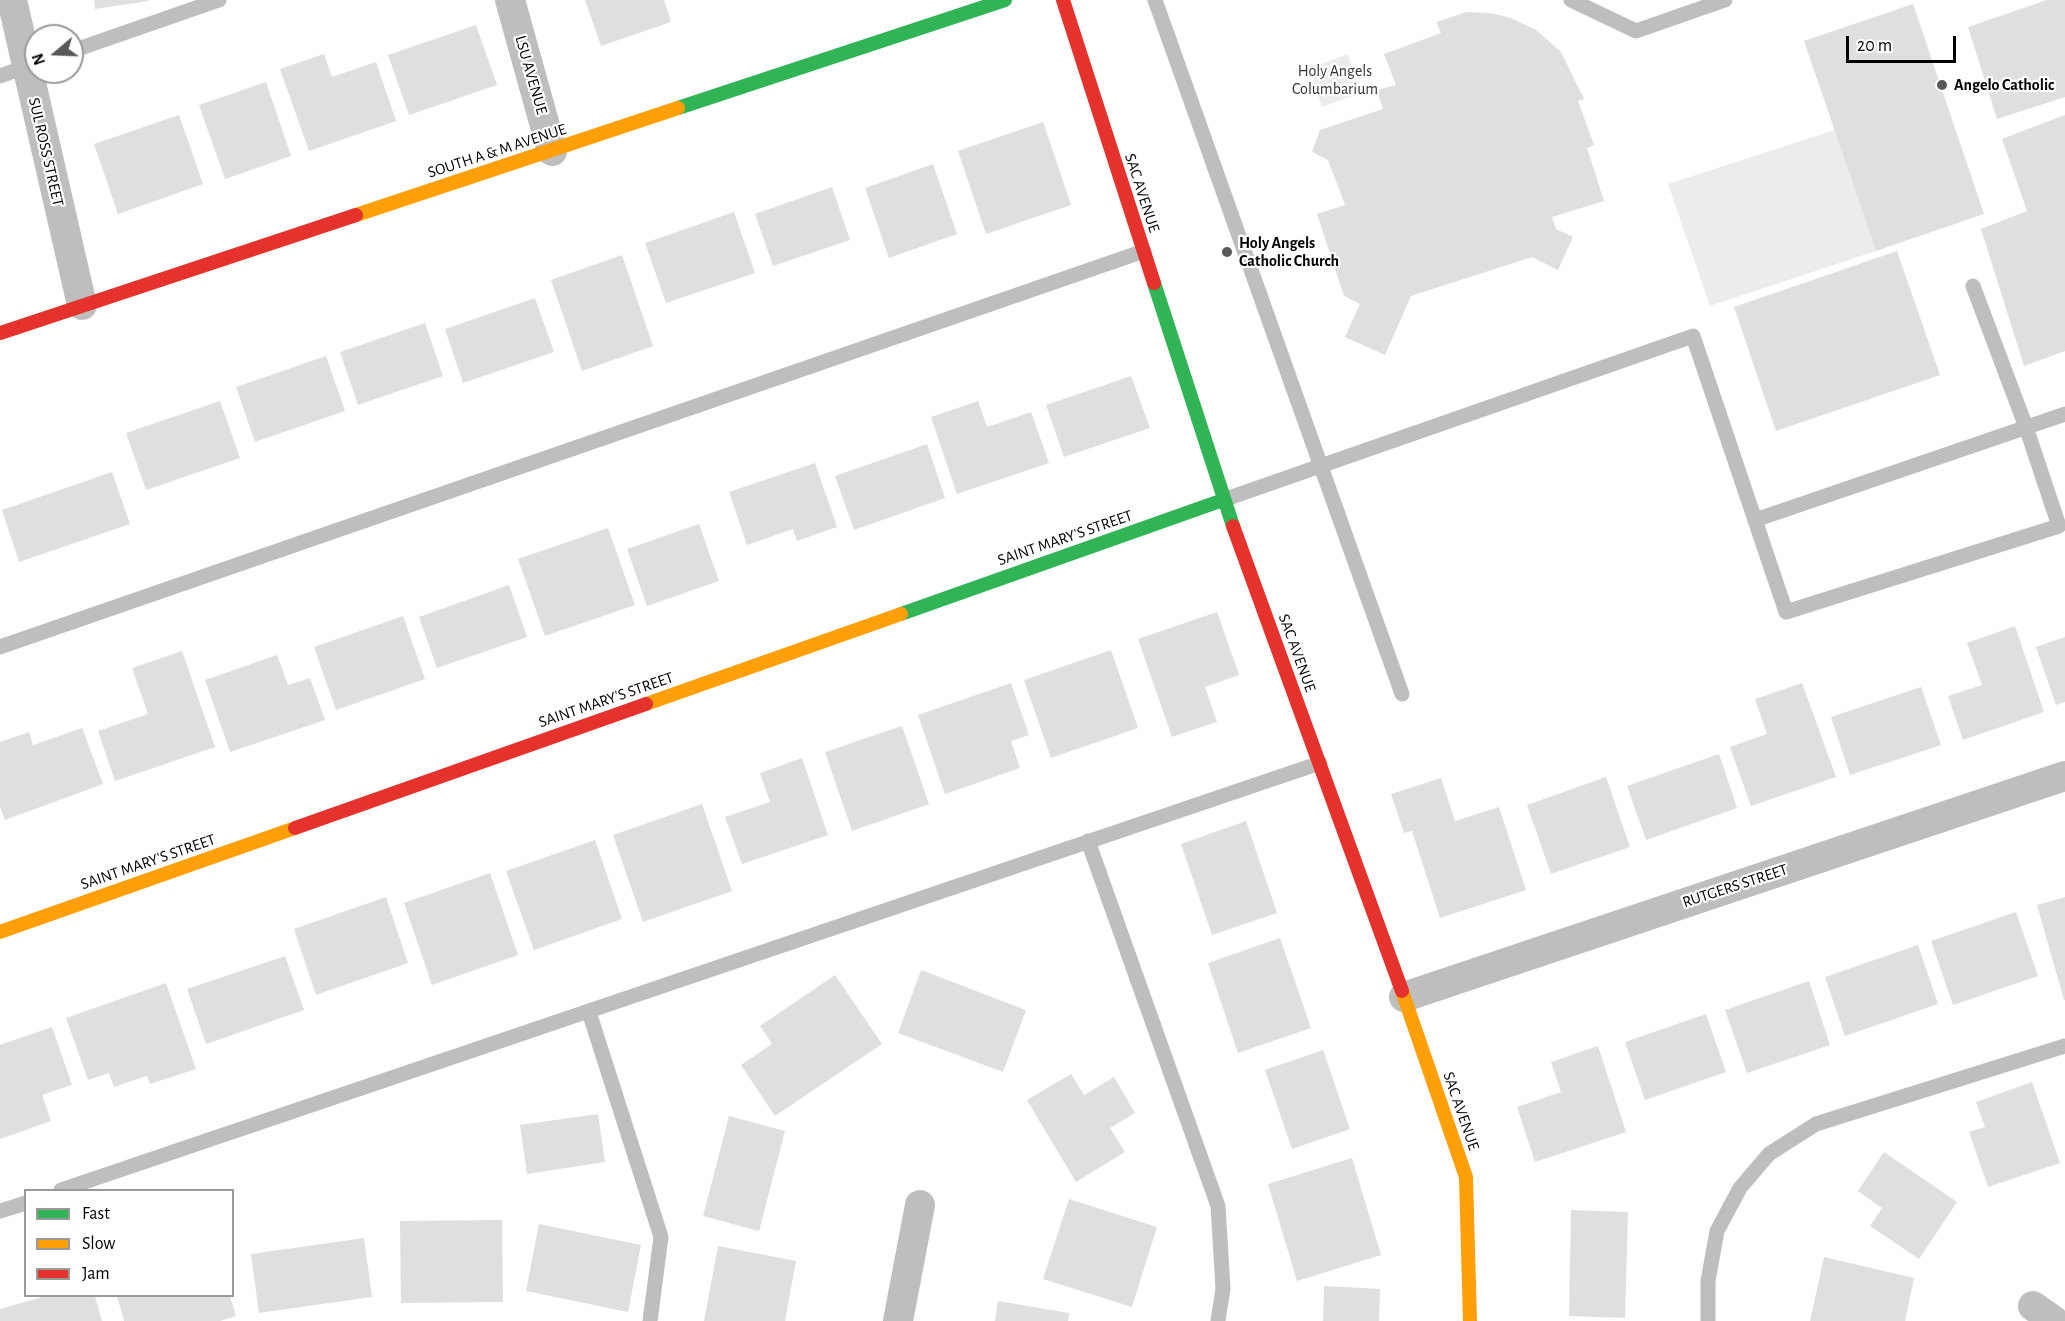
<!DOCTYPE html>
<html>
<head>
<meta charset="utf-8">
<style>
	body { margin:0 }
	#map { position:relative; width:2065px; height:1321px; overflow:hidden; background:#fff; font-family:"Alegreya Sans",sans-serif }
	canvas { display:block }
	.legend { position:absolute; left:24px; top:1189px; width:210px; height:108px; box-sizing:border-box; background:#fff; border:2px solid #999; margin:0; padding:8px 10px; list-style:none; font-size:18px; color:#000 }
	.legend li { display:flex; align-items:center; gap:12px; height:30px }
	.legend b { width:30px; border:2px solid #999 }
	.north { position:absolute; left:24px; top:24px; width:60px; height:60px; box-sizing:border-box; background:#fff; border:2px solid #999; border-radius:50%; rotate:251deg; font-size:16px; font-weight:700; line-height:24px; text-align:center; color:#000 }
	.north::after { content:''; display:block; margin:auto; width:21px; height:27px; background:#595959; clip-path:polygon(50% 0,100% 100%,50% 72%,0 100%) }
	.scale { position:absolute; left:1846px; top:36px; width:110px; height:27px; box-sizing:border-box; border:3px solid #000; border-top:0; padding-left:8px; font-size:18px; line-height:21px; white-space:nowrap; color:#000; -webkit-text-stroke:4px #fff; paint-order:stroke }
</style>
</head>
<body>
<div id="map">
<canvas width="2065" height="1321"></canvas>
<ul class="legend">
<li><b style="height:8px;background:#30b455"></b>Fast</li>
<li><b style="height:8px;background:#ff9f0a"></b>Slow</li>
<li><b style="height:8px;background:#e5322d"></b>Jam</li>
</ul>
<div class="north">N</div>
<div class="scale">20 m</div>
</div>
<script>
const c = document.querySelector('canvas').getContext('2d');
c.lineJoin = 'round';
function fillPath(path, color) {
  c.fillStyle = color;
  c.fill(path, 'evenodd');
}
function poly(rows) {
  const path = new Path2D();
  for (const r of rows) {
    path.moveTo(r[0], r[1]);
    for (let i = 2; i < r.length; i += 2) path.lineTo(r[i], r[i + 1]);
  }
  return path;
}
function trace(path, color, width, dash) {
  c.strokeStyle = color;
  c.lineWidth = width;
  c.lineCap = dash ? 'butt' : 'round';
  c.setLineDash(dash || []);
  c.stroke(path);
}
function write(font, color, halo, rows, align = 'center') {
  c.font = font + ' "Alegreya Sans",sans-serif';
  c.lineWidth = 4.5;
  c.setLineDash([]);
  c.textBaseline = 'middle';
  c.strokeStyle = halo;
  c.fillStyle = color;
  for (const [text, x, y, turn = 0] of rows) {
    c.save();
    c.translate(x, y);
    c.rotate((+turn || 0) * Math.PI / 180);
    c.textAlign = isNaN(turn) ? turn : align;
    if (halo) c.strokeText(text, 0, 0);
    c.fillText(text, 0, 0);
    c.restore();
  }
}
const green = poly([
	[1348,54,1361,93,1322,107,1310,68],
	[1835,130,1876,251,1710,306,1668,184]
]);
const building = poly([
	[94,0,148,0,148,1,95,9],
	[585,0,664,0,671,22,601,46],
	[2047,0,2065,0,2065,97,1997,119,1968,27],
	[1913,4,1984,214,1876,251,1804,41],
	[1467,12,1490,13,1511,18,1536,30,1561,52,1584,99,1578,101,1594,145,1587,148,1604,201,1552,217,1556,229,1573,237,1558,270,1532,257,1411,296,1385,355,1345,337,1360,304,1344,296,1317,214,1345,205,1328,160,1312,152,1320,130,1383,109,1377,90,1396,85,1384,54,1441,33,1436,22],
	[476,25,497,85,409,115,388,55],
	[324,54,332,77,376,62,396,121,309,151,280,69],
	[266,82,291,156,225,179,199,105],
	[179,115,203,184,118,214,94,144],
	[2065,115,2065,351,2024,366,1981,229,2027,211,2002,139],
	[1043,122,1071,205,986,234,958,151],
	[933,164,957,234,889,258,865,188],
	[832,187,850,240,773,266,755,214],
	[734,212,755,273,666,303,645,243],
	[1897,251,1940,375,1776,431,1734,307],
	[622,255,653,346,582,371,551,280],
	[535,298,554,352,463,383,445,329],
	[425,323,443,376,358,405,340,352],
	[326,356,345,411,255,442,236,387],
	[1131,376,1150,428,1064,457,1046,405],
	[220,401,240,458,146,490,126,433],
	[978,401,987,427,1031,412,1049,463,957,494,931,417],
	[927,444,945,498,854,530,835,476],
	[815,463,837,527,797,541,793,529,747,545,729,492],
	[112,472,130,524,19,562,2,510],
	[699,524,719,581,647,606,627,549],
	[608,528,635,605,545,636,518,559],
	[509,585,527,637,437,668,419,617],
	[1217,612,1239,675,1205,687,1217,722,1172,737,1138,639],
	[403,616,425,679,336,710,314,647],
	[2015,626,2044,712,1963,740,1948,696,1982,685,1967,643],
	[2065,637,2065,702,2056,705,2036,647],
	[1111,650,1138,728,1051,758,1024,680],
	[182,651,215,747,115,781,98,731,148,714,132,668],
	[277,655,288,685,310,678,325,720,230,752,205,680],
	[1011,683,1029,735,1011,741,1020,768,945,794,918,715],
	[1802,683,1836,777,1751,806,1730,747,1767,734,1755,699],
	[1921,687,1941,745,1850,775,1831,717],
	[902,726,929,804,852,831,825,752],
	[82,728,103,784,5,820,0,807,0,742,29,732,33,745],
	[1719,754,1737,808,1646,840,1627,786],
	[802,758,828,835,742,864,725,817,770,802,760,773],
	[1606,777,1630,847,1551,874,1527,805],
	[1441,778,1455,821,1499,807,1526,890,1440,918,1412,831,1404,833,1391,794],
	[702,804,732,891,643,922,613,835],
	[1246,821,1277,913,1212,935,1181,844],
	[595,840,622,919,534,950,506,871],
	[490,873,518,955,432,985,404,903],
	[386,897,408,963,316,995,294,929],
	[2065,897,2065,1000,2064,1000,2037,905],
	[2016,912,2038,976,1953,1005,1931,941],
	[1280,938,1311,1028,1238,1053,1208,963],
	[1918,945,1938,1004,1845,1036,1825,977],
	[285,956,304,1010,206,1044,187,989],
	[921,970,1026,1010,1003,1072,898,1033],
	[835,975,882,1044,775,1116,741,1065,772,1044,760,1026],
	[1809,981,1830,1045,1747,1073,1725,1010],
	[166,983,196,1069,150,1084,147,1076,114,1087,109,1073,88,1080,66,1018],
	[1706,1014,1726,1072,1645,1100,1625,1042],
	[52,1027,72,1085,42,1095,51,1121,0,1139,0,1045],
	[1598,1046,1626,1132,1535,1162,1517,1107,1561,1092,1551,1062],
	[1323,1050,1350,1129,1292,1149,1265,1070],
	[1071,1074,1084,1095,1114,1077,1135,1113,1110,1128,1125,1152,1076,1182,1027,1100],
	[2032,1082,2060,1163,1988,1187,1969,1132,1985,1127,1976,1102],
	[598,1114,605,1162,527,1174,520,1125],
	[729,1116,785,1131,759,1231,703,1216],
	[1884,1152,1957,1202,1919,1259,1870,1226,1882,1208,1858,1191],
	[1352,1158,1381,1255,1297,1281,1268,1184],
	[1069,1199,1157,1227,1132,1307,1043,1279],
	[1571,1210,1628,1212,1625,1318,1569,1316],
	[502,1220,503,1302,401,1303,400,1221],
	[539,1224,641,1245,628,1312,526,1291],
	[364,1238,372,1297,259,1313,251,1254],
	[718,1246,796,1261,785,1321,704,1321],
	[1824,1257,1914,1278,1905,1321,1810,1321],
	[1324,1286,1380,1289,1379,1321,1323,1321],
	[46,1296,95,1296,102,1321,0,1321,0,1309],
	[117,1296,230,1296,236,1316,220,1321,124,1321],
	[998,1301,1069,1313,1068,1321,995,1321]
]);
const lane = poly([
	[1155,0,1402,694],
	[1571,0,1636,31,1725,0],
	[72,51,219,0],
	[0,76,31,65],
	[1223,500,1693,336,1786,612,2059,526,2026,427,1973,286],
	[1755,520,2065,414],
	[0,647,1144,251],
	[1088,841,1218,1206,1223,1289,1218,1321],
	[589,1012,661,1237,650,1321],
	[61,1190,1320,763],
	[0,1211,26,1203],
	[1708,1321,1708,1281,1717,1231,1740,1188,1769,1154,1816,1124,2065,1046]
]);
const street = poly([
	[12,0,82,305],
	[510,0,552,151],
	[1404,997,2065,776],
	[2033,1306,2054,1321],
	[898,1321,920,1205]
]);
const fast = poly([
	[678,108,1005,0],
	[1154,283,1233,526],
	[901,614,1223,500]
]);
const slow = poly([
	[356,215,678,108],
	[646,704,901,614],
	[0,932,295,828],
	[1402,991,1466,1177,1470,1321]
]);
const jam = poly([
	[1063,0,1154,283],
	[0,333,356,215],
	[1233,526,1402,991],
	[295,828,646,704]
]);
const markers = [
	[1942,85,6,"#595959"],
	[1227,252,6,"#595959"]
];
const parkNames = [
	["Holy Angels",1335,71],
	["Columbarium",1335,89]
];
const streetNames = [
	["LSU AVENUE",531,75,74],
	["SOUTH A & M AVENUE",497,151,-18],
	["SUL ROSS STREET",46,152,77],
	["SAC AVENUE",1142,193,72],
	["SAINT MARY'S STREET",1065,538,-19],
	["SAC AVENUE",1297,653,70],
	["SAINT MARY'S STREET",606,700,-19],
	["SAINT MARY'S STREET",148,862,-19],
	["RUTGERS STREET",1735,886,-18],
	["SAC AVENUE",1461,1111,71]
];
const poiNames = [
	["Angelo Catholic",1954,85],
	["Holy Angels",1239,243],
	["Catholic Church",1239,261]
];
fillPath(green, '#ececec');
fillPath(building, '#dfdfdf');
trace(lane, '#bebebe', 15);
trace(street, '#bebebe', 30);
trace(fast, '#30b455', 14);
trace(slow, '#ff9f0a', 14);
trace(jam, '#e5322d', 14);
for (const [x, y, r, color] of markers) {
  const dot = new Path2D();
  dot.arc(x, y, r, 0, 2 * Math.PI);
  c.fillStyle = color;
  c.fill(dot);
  trace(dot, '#fff', 2);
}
write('16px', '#333', '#fff', parkNames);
write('16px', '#000', '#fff', streetNames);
write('bold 16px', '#000', '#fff', poiNames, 'left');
</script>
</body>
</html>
